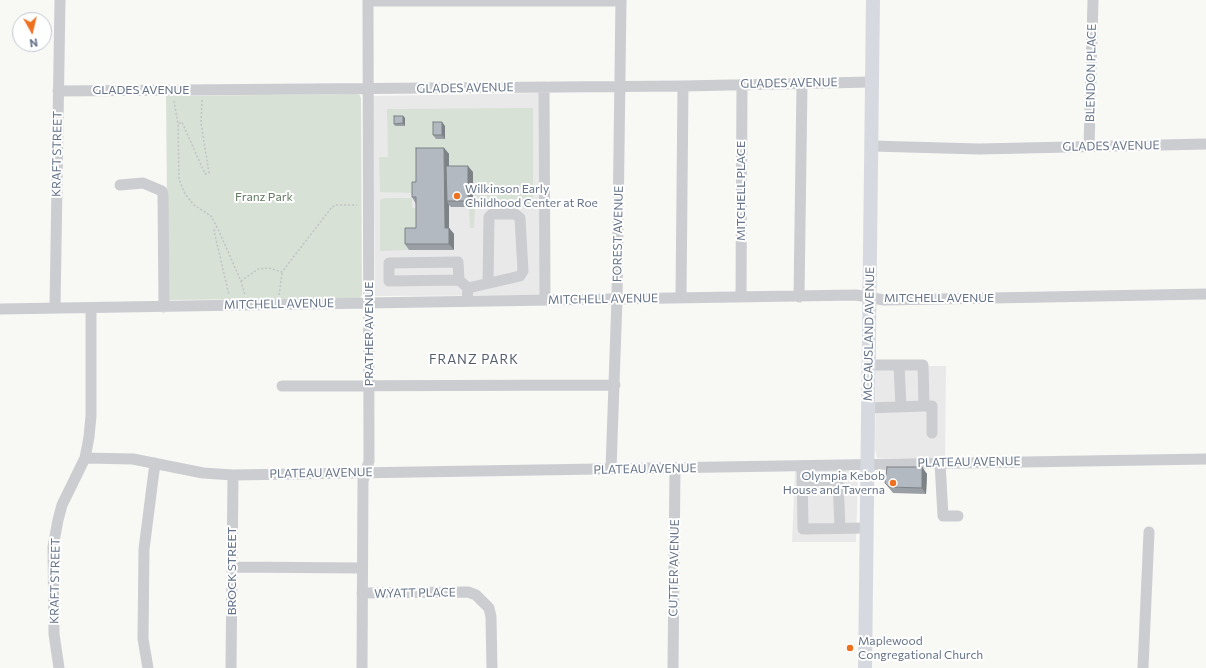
<!DOCTYPE html>
<html>
<head>
<meta charset="utf-8">
<style>
	body { margin:0 }
	#map { position:relative; width:1206px; height:668px; overflow:hidden; background:#f8f8f5; font-family:Commissioner,sans-serif }
	canvas { display:block }
	.north { position:absolute; left:12px; top:12px; width:40px; height:40px; box-sizing:border-box; background:#fff; border:1px solid #c1c7cf; border-radius:50%; rotate:172deg; font-size:11px; font-weight:700; line-height:16px; text-align:center; color:#657388 }
	.north::after { content:''; display:block; margin:auto; width:14px; height:18px; background:#ee7120; clip-path:polygon(50% 0,100% 100%,50% 72%,0 100%) }
</style>
</head>
<body>
<div id="map">
<canvas width="1206" height="668"></canvas>
<div class="north">N</div>
</div>
<script>
const c = document.querySelector('canvas').getContext('2d');
c.lineJoin = 'round';
function fillPath(path, color) {
  c.fillStyle = color;
  c.fill(path, 'evenodd');
}
function poly(rows) {
  const path = new Path2D();
  for (const r of rows) {
    path.moveTo(r[0], r[1]);
    for (let i = 2; i < r.length; i += 2) path.lineTo(r[i], r[i + 1]);
  }
  return path;
}
function trace(path, color, width, dash) {
  c.strokeStyle = color;
  c.lineWidth = width;
  c.lineCap = dash ? 'butt' : 'round';
  c.setLineDash(dash || []);
  c.stroke(path);
}
function write(font, color, halo, rows, align = 'center') {
  c.font = font + ' Commissioner,sans-serif';
  c.lineWidth = 4;
  c.setLineDash([]);
  c.textBaseline = 'middle';
  c.strokeStyle = halo;
  c.fillStyle = color;
  for (const [text, x, y, turn = 0] of rows) {
    c.save();
    c.translate(x, y);
    c.rotate((+turn || 0) * Math.PI / 180);
    c.textAlign = isNaN(turn) ? turn : align;
    if (halo) c.strokeText(text, 0, 0);
    c.fillText(text, 0, 0);
    c.restore();
  }
}
const built = poly([
	[540,93,541,295,375,296,373,96],
	[876,366,946,366,945,459,877,458,875,450],
	[853,469,857,471,858,476,856,542,792,542,795,471]
]);
const green = poly([
	[357,94,360,95,361,99,362,295,360,298,168,300,166,96],
	[533,108,533,206,475,207,474,228,470,228,469,207,473,207,473,172,421,178,416,181,416,184,411,184,412,193,380,192,379,157,388,157,387,109],
	[384,198,412,198,412,208,421,208,421,235,409,235,409,250,380,251,380,200]
]);
const path = poly([
	[202,100,201,123,209,173,205,174,182,122,178,124,179,179,185,194,194,205,211,216,218,229,241,281,245,295],
	[174,101,178,124],
	[217,226,214,231,229,295],
	[241,281,258,269,269,268,282,272,332,207,337,205,357,205],
	[279,295,282,273]
]);
const minor = poly([
	[368,1,621,1],
	[544,87,545,300],
	[58,91,683,86,872,82],
	[872,146,979,149,1206,144],
	[1089,146,1093,0],
	[120,185,143,183,162,191,163,195,164,307],
	[459,280,389,281,389,263,458,262,459,280,468,288],
	[741,297,742,84],
	[799,297,802,83],
	[681,298,683,86],
	[467,301,468,288,520,276,523,271,520,218,515,214,492,214,489,217,488,283],
	[55,308,60,0],
	[0,309,856,295,884,300,1206,294],
	[899,365,901,407],
	[282,386,615,385],
	[924,406,932,406,932,433],
	[868,408,924,406,923,365,868,365],
	[85,458,133,459,203,473,233,475,1206,459],
	[940,463,943,516,958,516],
	[802,466,803,529,866,528],
	[611,469,617,299,621,0],
	[802,481,838,480,840,528],
	[232,567,362,568],
	[362,593,468,592,476,595,489,608,491,617,492,668],
	[59,668,54,634,53,547,58,520,62,505,85,458,89,437,91,416,91,308],
	[148,668,143,639,144,549,155,463],
	[231,668,233,475],
	[362,668,363,481,369,461,368,0],
	[673,668,675,468],
	[1143,668,1149,532]
]);
const major = poly([
	[865,668,873,0]
]);
const wall = poly([
	[403,116,405,118,405,126,395,126,394,124],
	[445,126,445,139,436,139,433,135],
	[444,148,449,154,449,166,473,172,473,207,451,207,449,205,449,228,454,234,454,250,409,250,405,244,416,228,416,204,412,197,416,182],
	[922,467,927,474,926,494,893,493,885,483]
]);
const shadedWall = poly([
	[403,116,405,118,405,126,403,123],
	[442,122,445,126,445,139,442,135],
	[444,148,449,154,449,201,447,201,449,205,449,228,454,234,454,250,449,244,445,228],
	[468,166,473,172,473,207,468,201],
	[922,467,927,474,926,494,922,488]
]);
const building = poly([
	[394,116,403,116,403,123,394,124,394,116],
	[433,122,442,122,442,135,433,135,433,122],
	[416,148,444,148,445,228,449,228,449,244,405,244,405,228,416,228,416,197,412,197,412,182,416,182,416,148],
	[446,166,468,166,468,201,447,201,446,166],
	[887,467,922,467,922,488,889,487,885,483,887,467]
]);
const markers = [
	[457,196,4,"#ee7120"],
	[893,483,4,"#ee7120"],
	[850,648,4,"#ee7120"]
];
const streetNames = [
	["BLENDON PLACE",1091,73,-89],
	["GLADES AVENUE",789,83,-1],
	["GLADES AVENUE",465,88,-1],
	["GLADES AVENUE",141,90],
	["GLADES AVENUE",1111,146,-1],
	["KRAFT STREET",57,154,-89],
	["MITCHELL PLACE",741,191,-90],
	["FOREST AVENUE",618,234,-89],
	["MITCHELL AVENUE",939,298],
	["MITCHELL AVENUE",603,299,-1],
	["MITCHELL AVENUE",279,304,-1],
	["PRATHER AVENUE",369,334,-90],
	["MCCAUSLAND AVENUE",869,334,-89],
	["PLATEAU AVENUE",969,462,-1],
	["PLATEAU AVENUE",645,469,-1],
	["PLATEAU AVENUE",321,473,-1],
	["CUTTER AVENUE",674,568,-89],
	["BROCK STREET",232,571,-90],
	["KRAFT STREET",55,581,-89],
	["WYATT PLACE",415,593,-1]
];
const poiNames = [
	["Wilkinson Early",465,189],
	["Childhood Center at Roe",465,203],
	["Olympia Kebob",885,476,"right"],
	["House and Taverna",885,490,"right"],
	["Maplewood",858,641],
	["Congregational Church",858,655]
];
const parkNames = [
	["Franz Park",264,197]
];
const neighbourhoodNames = [
	["FRANZ PARK",474,360]
];
fillPath(built, '#e9e9e9');
fillPath(green, '#d8e1d6');
trace(path, '#c1c3c6', 1.5, [2, 2]);
trace(minor, '#cbcdd1', 11);
trace(major, '#d6dae0', 14);
fillPath(wall, '#9a9fa5');
fillPath(shadedWall, '#7d8286');
fillPath(building, '#b3b9c0');
trace(building, '#7d8286', 1);
for (const [x, y, r, color] of markers) {
  const dot = new Path2D();
  dot.arc(x, y, r, 0, 2 * Math.PI);
  c.fillStyle = color;
  c.fill(dot);
  trace(dot, '#fff', 1.5);
}
write('12px', '#657388', '#fff', streetNames);
write('12px', '#657388', '#fff', poiNames, 'left');
write('12px', '#627a61', '#fff', parkNames);
c.letterSpacing = '1px';
write('13px', '#545e6d', '#fff', neighbourhoodNames);
c.letterSpacing = '0px';
</script>
</body>
</html>
